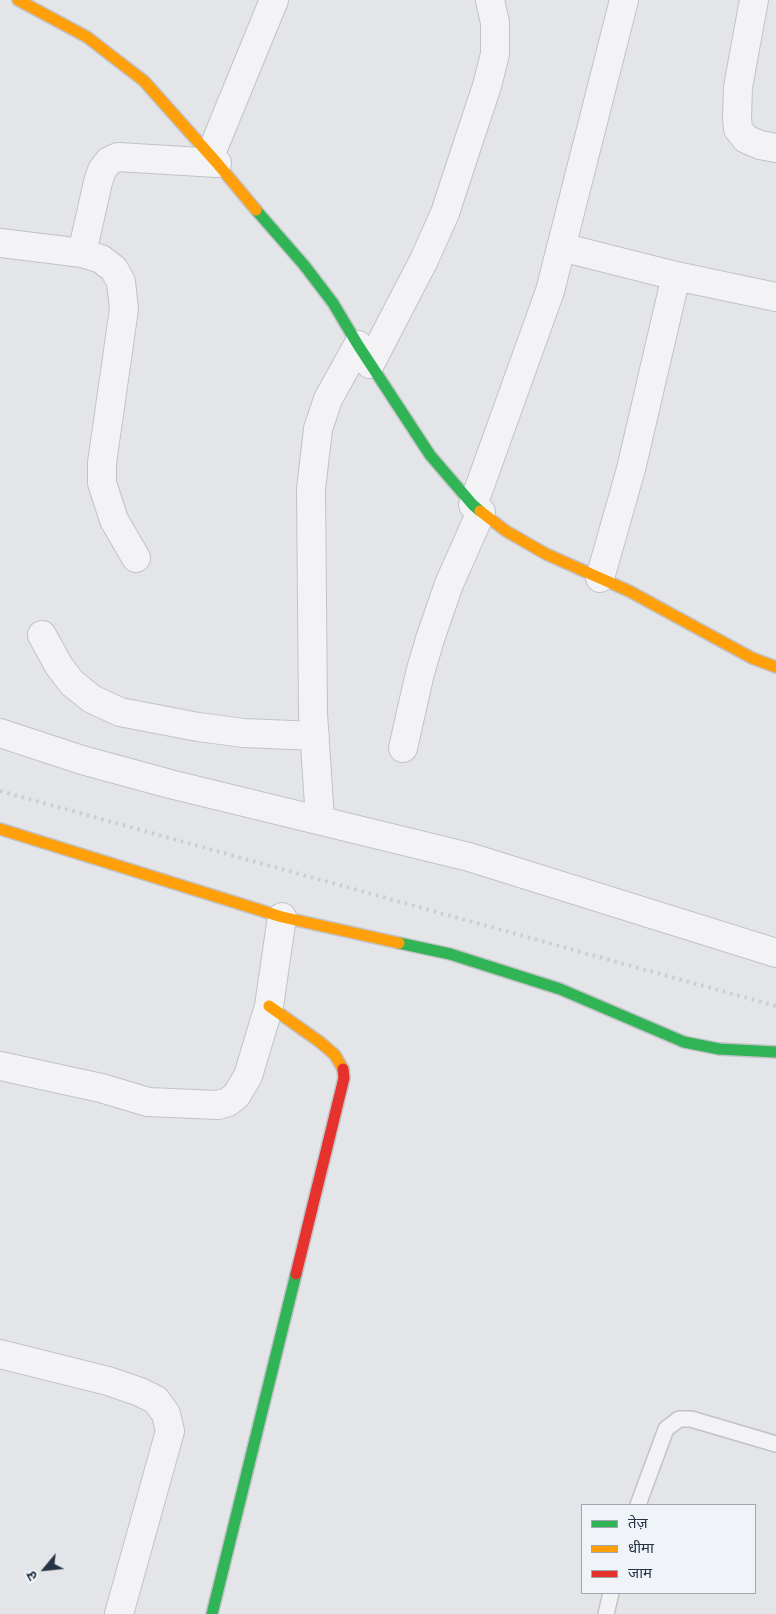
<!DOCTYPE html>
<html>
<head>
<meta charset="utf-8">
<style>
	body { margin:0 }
	#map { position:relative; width:776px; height:1614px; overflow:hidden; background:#e3e5e8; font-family:Commissioner,"Noto Sans Devanagari",sans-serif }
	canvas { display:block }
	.legend { position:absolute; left:581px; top:1504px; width:175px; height:90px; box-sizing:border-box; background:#f0f4f8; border:1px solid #a0a7b0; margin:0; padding:6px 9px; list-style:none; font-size:15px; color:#273445 }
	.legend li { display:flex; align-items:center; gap:10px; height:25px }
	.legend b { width:25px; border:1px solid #a0a7b0 }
	.north { position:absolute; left:20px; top:1544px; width:50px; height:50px; -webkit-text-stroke:4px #f0f4f8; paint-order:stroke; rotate:242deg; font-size:14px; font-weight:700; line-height:20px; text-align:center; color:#273445 }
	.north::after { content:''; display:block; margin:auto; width:18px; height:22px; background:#273445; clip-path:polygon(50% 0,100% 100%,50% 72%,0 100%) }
</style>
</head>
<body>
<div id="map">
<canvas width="776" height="1614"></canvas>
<ul class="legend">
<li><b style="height:6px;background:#30b455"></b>तेज़</li>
<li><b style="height:6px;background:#ff9f0a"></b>धीमा</li>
<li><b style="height:6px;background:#e5322d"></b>जाम</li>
</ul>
<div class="north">उ</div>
</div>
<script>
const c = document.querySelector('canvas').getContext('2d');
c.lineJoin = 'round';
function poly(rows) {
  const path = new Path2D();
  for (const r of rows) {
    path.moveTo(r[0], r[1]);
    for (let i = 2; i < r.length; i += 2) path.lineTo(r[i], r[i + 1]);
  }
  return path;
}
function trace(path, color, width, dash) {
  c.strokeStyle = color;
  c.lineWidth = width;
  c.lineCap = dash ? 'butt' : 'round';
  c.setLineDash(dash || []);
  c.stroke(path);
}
const lane = poly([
	[638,1505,666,1429,679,1419,691,1419,776,1444],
	[606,1614,611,1593]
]);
const street = poly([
	[754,0,738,87,737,118,738,129,746,139,760,145,776,148],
	[210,156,274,0],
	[0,243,82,253,101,259,114,269,121,282,124,309,102,463,102,483,114,520,136,558],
	[561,247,676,276,776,297],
	[82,253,98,182,102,170,109,161,118,157,217,163],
	[370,364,424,260,445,213,466,149,487,86,495,54,495,23,490,0],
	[473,505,550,291,624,0],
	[600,578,631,469,676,276],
	[42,635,59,666,72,683,92,699,120,712,198,727,244,733,315,736],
	[0,733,82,760,170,784,469,857,776,953],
	[403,748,420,673,430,639,449,584,481,512],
	[320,820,313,714,311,489,318,429,328,399,358,345],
	[0,1066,101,1088,148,1102,218,1105,228,1102,236,1096,248,1076,269,1006,282,917],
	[0,1354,108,1381,140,1392,156,1400,166,1414,170,1431,119,1614]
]);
const fast = poly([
	[256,210,304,265,333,303,358,345,430,455,473,505,480,511],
	[399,943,450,954,560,989,684,1042,719,1049,776,1052],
	[212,1614,296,1274]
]);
const slow = poly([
	[18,0,87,37,144,81,217,163,256,210],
	[480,511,506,531,546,554,629,591,752,658,776,667],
	[0,829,282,917,399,943],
	[269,1006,320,1042,335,1055,343,1069]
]);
const jam = poly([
	[296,1274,344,1078,343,1069]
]);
const rail = poly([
	[0,791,776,1006]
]);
trace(lane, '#c1c3c6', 18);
trace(street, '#c1c3c6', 30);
trace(fast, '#c1c3c6', 14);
trace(slow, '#c1c3c6', 14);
trace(jam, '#c1c3c6', 14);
trace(lane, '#f3f3f5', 15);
trace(street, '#f3f3f5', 28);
trace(fast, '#30b455', 11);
trace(slow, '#ff9f0a', 11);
trace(jam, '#e5322d', 11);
trace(rail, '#cbcdd0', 4, [2.5, 5]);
</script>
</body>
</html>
